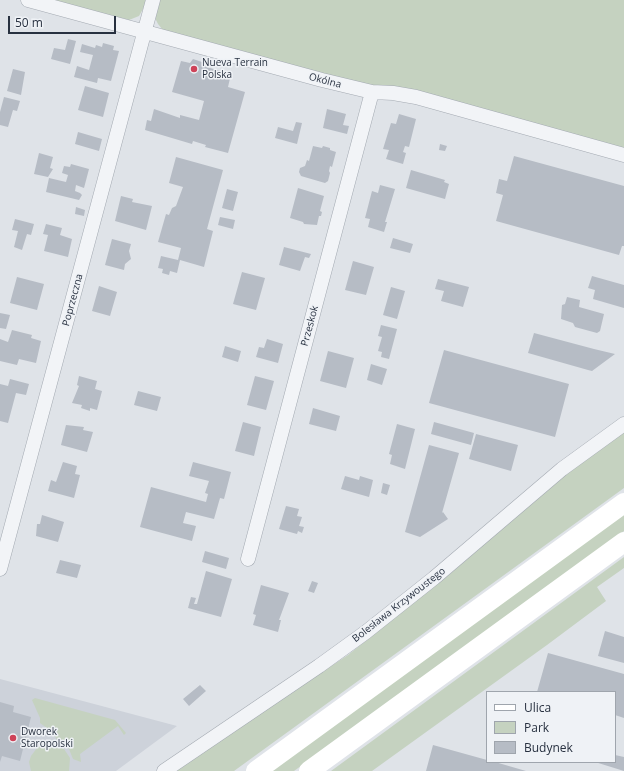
<!DOCTYPE html>
<html>
<head>
<meta charset="utf-8">
<style>
	body { margin:0 }
	#map { position:relative; width:624px; height:771px; overflow:hidden; background:#dfe3e8; font-family:"Open Sans",sans-serif }
	canvas { display:block }
	.legend { position:absolute; left:486px; top:691px; width:130px; height:72px; box-sizing:border-box; background:#eff2f6; border:1px solid #9fa5ad; margin:0; padding:5px 7px; list-style:none; font-size:12px; color:#283140 }
	.legend li { display:flex; align-items:center; gap:8px; height:20px }
	.legend b { width:20px; border:1px solid #9fa5ad }
	.scale { position:absolute; left:8px; top:16px; width:108px; height:18px; box-sizing:border-box; border:2px solid #283140; border-top:0; padding-left:5px; font-size:12px; line-height:14px; white-space:nowrap; color:#283140; -webkit-text-stroke:3px #eff2f6; paint-order:stroke }
</style>
</head>
<body>
<div id="map">
<canvas width="624" height="771"></canvas>
<ul class="legend">
<li><b style="height:5px;background:#fff"></b>Ulica</li>
<li><b style="height:11px;background:#c5d2c0"></b>Park</li>
<li><b style="height:11px;background:#b6bcc5"></b>Budynek</li>
</ul>
<div class="scale">50 m</div>
</div>
<script>
const c = document.querySelector('canvas').getContext('2d');
c.lineJoin = 'round';
function fillPath(path, color) {
  c.fillStyle = color;
  c.fill(path, 'evenodd');
}
function poly(rows) {
  const path = new Path2D();
  for (const r of rows) {
    path.moveTo(r[0], r[1]);
    for (let i = 2; i < r.length; i += 2) path.lineTo(r[i], r[i + 1]);
  }
  return path;
}
function trace(path, color, width, dash) {
  c.strokeStyle = color;
  c.lineWidth = width;
  c.lineCap = dash ? 'butt' : 'round';
  c.setLineDash(dash || []);
  c.stroke(path);
}
function write(font, color, halo, rows, align = 'center') {
  c.font = font + ' "Open Sans",sans-serif';
  c.lineWidth = 3;
  c.setLineDash([]);
  c.textBaseline = 'middle';
  c.strokeStyle = halo;
  c.fillStyle = color;
  for (const [text, x, y, turn = 0] of rows) {
    c.save();
    c.translate(x, y);
    c.rotate((+turn || 0) * Math.PI / 180);
    c.textAlign = isNaN(turn) ? turn : align;
    if (halo) c.strokeText(text, 0, 0);
    c.fillText(text, 0, 0);
    c.restore();
  }
}
const built = poly([
	[0,679,177,726,116,771,0,771]
]);
const green = poly([
	[51,0,148,0,139,16,129,20],
	[158,0,624,0,624,149,386,91,167,35,158,24,154,16],
	[624,432,624,488,234,771,171,771,348,655,451,573,552,485],
	[624,514,624,531,294,771,271,771],
	[624,557,624,568,597,587,606,601,547,645,372,771,331,771],
	[35,698,115,720,126,733,124,735,118,726,80,754,81,762,73,759,69,749,58,741,51,731,40,723,40,718,32,700],
	[43,744,55,744,64,749,70,758,69,771,31,771,29,762,31,756,37,748]
]);
const building = poly([
	[68,39,76,41,70,64,51,59,54,48,65,50],
	[103,43,114,46,113,50,119,51,111,81,98,78,97,83,74,77,77,66,89,70,93,55,80,52,82,44,95,48,96,45,102,47],
	[193,59,202,62,203,66,231,74,228,87,245,92,228,153,205,147,206,145,193,141,192,144,145,130,147,120,151,121,154,109,180,118,180,115,199,120,204,101,172,92,181,61,190,63],
	[13,69,25,72,21,95,7,91],
	[85,86,109,93,103,117,78,110],
	[4,97,20,101,17,111,13,110,8,127,0,125,0,112],
	[327,109,346,114,343,125,349,126,347,134,323,128],
	[399,114,416,119,409,147,405,146,403,152,406,153,403,164,386,159,389,150,383,149,391,123,396,124],
	[296,122,302,123,297,144,275,138,278,127,293,131],
	[78,132,102,139,99,151,75,144],
	[440,144,447,146,445,151,439,150],
	[313,146,322,148,323,146,330,148,330,150,336,152,332,167,330,166,329,171,330,173,328,181,325,183,301,176,299,172,300,168,305,166,307,160,309,161],
	[39,153,53,157,50,168,53,169,48,177,34,174],
	[514,156,624,186,624,246,622,246,619,255,496,221,503,195,496,193,499,179,507,181],
	[176,157,223,170,207,229,213,231,204,267,180,260,177,273,170,271,169,275,162,273,163,269,158,268,161,256,178,260,181,248,158,242,166,214,169,215,172,208,176,206,183,187,169,183],
	[71,164,89,169,84,188,76,185,75,191,80,193,82,195,79,200,46,192,49,178,66,182,68,175,62,173,64,166,70,167],
	[411,170,445,180,444,182,449,184,445,199,406,188],
	[380,185,395,189,385,222,387,222,384,232,368,227,370,219,365,218,372,191,378,193],
	[298,188,324,196,320,211,322,212,321,216,319,216,317,225,304,224,303,222,290,218],
	[227,189,238,192,233,211,222,208],
	[121,196,133,199,132,202,152,206,146,230,115,221],
	[76,207,85,210,84,216,75,214],
	[220,217,235,220,233,229,218,225],
	[15,219,34,224,31,235,27,234,22,250,14,247,18,231,12,230],
	[46,224,62,228,60,235,72,239,68,257,44,251,48,235,43,234],
	[393,238,413,244,410,253,390,248],
	[112,239,131,244,129,251,131,259,125,264,124,270,105,265],
	[284,247,311,254,309,258,305,257,300,271,279,265],
	[353,261,374,267,366,295,345,290],
	[242,272,265,278,256,310,233,304],
	[592,276,624,285,624,308,593,299,595,290,588,288],
	[17,277,44,284,37,310,10,303],
	[438,279,469,287,463,307,441,301,444,291,435,289],
	[99,286,117,292,110,316,92,311],
	[391,287,405,291,397,319,383,315],
	[567,297,580,300,579,307,604,314,600,331,597,333,575,327,573,323,561,319,562,305,565,304],
	[0,313,10,315,6,329,0,328],
	[381,325,397,329,389,359,381,357,382,352,378,351,382,337,378,336],
	[12,330,32,335,31,338,41,341,36,363,19,359,17,365,0,361,0,339,8,342],
	[534,333,594,349,615,354,592,371,588,370,528,353],
	[267,339,283,344,278,363,256,357,259,347,264,348],
	[225,346,241,351,238,362,222,357],
	[444,350,569,384,555,437,429,403],
	[328,351,354,358,346,388,320,381],
	[371,364,387,369,382,385,367,380],
	[79,376,97,381,95,389,102,391,97,410,90,408,90,411,81,408,82,405,72,403,79,386,77,385],
	[255,376,274,381,266,410,247,405],
	[10,379,29,384,26,395,16,393,8,423,0,421,0,384,8,386],
	[138,391,161,397,157,411,134,405],
	[313,408,340,416,336,431,309,424],
	[243,422,261,427,254,456,235,451],
	[434,422,474,433,471,445,431,434],
	[397,424,415,429,405,469,390,464,392,455,389,454],
	[66,425,84,427,83,430,93,432,87,452,61,445],
	[476,434,518,445,511,471,469,459],
	[429,445,459,453,442,513,443,512,448,519,420,537,405,532],
	[63,462,77,466,75,474,80,475,74,498,48,491,51,480,56,482],
	[193,462,231,472,224,499,220,498,214,519,186,512,183,523,196,526,192,541,140,527,151,487,206,502,208,494,205,493,209,481,189,476],
	[345,476,359,480,360,476,373,480,369,497,341,489],
	[383,483,390,485,387,495,381,493],
	[286,506,299,509,297,516,302,517,299,526,304,527,302,533,298,531,297,534,279,529],
	[42,515,64,522,58,542,36,536,37,524,40,524],
	[205,551,229,558,226,569,202,562],
	[60,560,81,565,77,578,56,573],
	[206,571,232,579,221,617,188,608,191,597,196,598,194,604,197,604],
	[312,581,318,583,314,593,308,591],
	[261,585,289,593,279,620,281,620,278,632,253,625,256,615,253,614],
	[605,631,624,637,624,663,598,656],
	[548,653,624,674,624,718,615,715,615,692,537,692],
	[200,685,206,691,189,706,183,699],
	[0,702,14,706,13,712,31,717,20,761,2,756,0,762],
	[433,745,487,760,487,762,495,762,526,771,426,771],
	[615,755,624,757,624,771,595,762,615,762]
]);
const minor = poly([
	[28,0,322,80,372,92,393,93,416,97,624,155],
	[248,559,372,92],
	[0,569,153,0],
	[164,771,319,666,366,632,434,578,562,469,624,424]
]);
const secondary = poly([
	[256,771,624,503],
	[309,771,624,542]
]);
const markers = [
	[194,69,4,"#ce4359"],
	[13,738,4,"#ce4359"]
];
const poiNames = [
	["Nueva Terrain",202,63],
	["Polska",202,75],
	["Dworek",21,732],
	["Staropolski",21,744]
];
const streetNames = [
	["Okólna",325,81,15],
	["Poprzeczna",73,300,-75],
	["Przeskok",310,326,-75],
	["Bolesława Krzywoustego",399,605,-38]
];
fillPath(built, '#cdd2da');
fillPath(green, '#c5d2c0');
fillPath(building, '#b6bcc5');
trace(minor, '#a4aab2', 15);
trace(minor, '#f2f4f7', 14);
trace(secondary, '#fff', 20);
for (const [x, y, r, color] of markers) {
  const dot = new Path2D();
  dot.arc(x, y, r, 0, 2 * Math.PI);
  c.fillStyle = color;
  c.fill(dot);
  trace(dot, '#eff2f6', 1.5);
}
write('10px', '#283140', '#eff2f6', poiNames, 'left');
write('10px', '#283140', '#eff2f6', streetNames);
</script>
</body>
</html>
